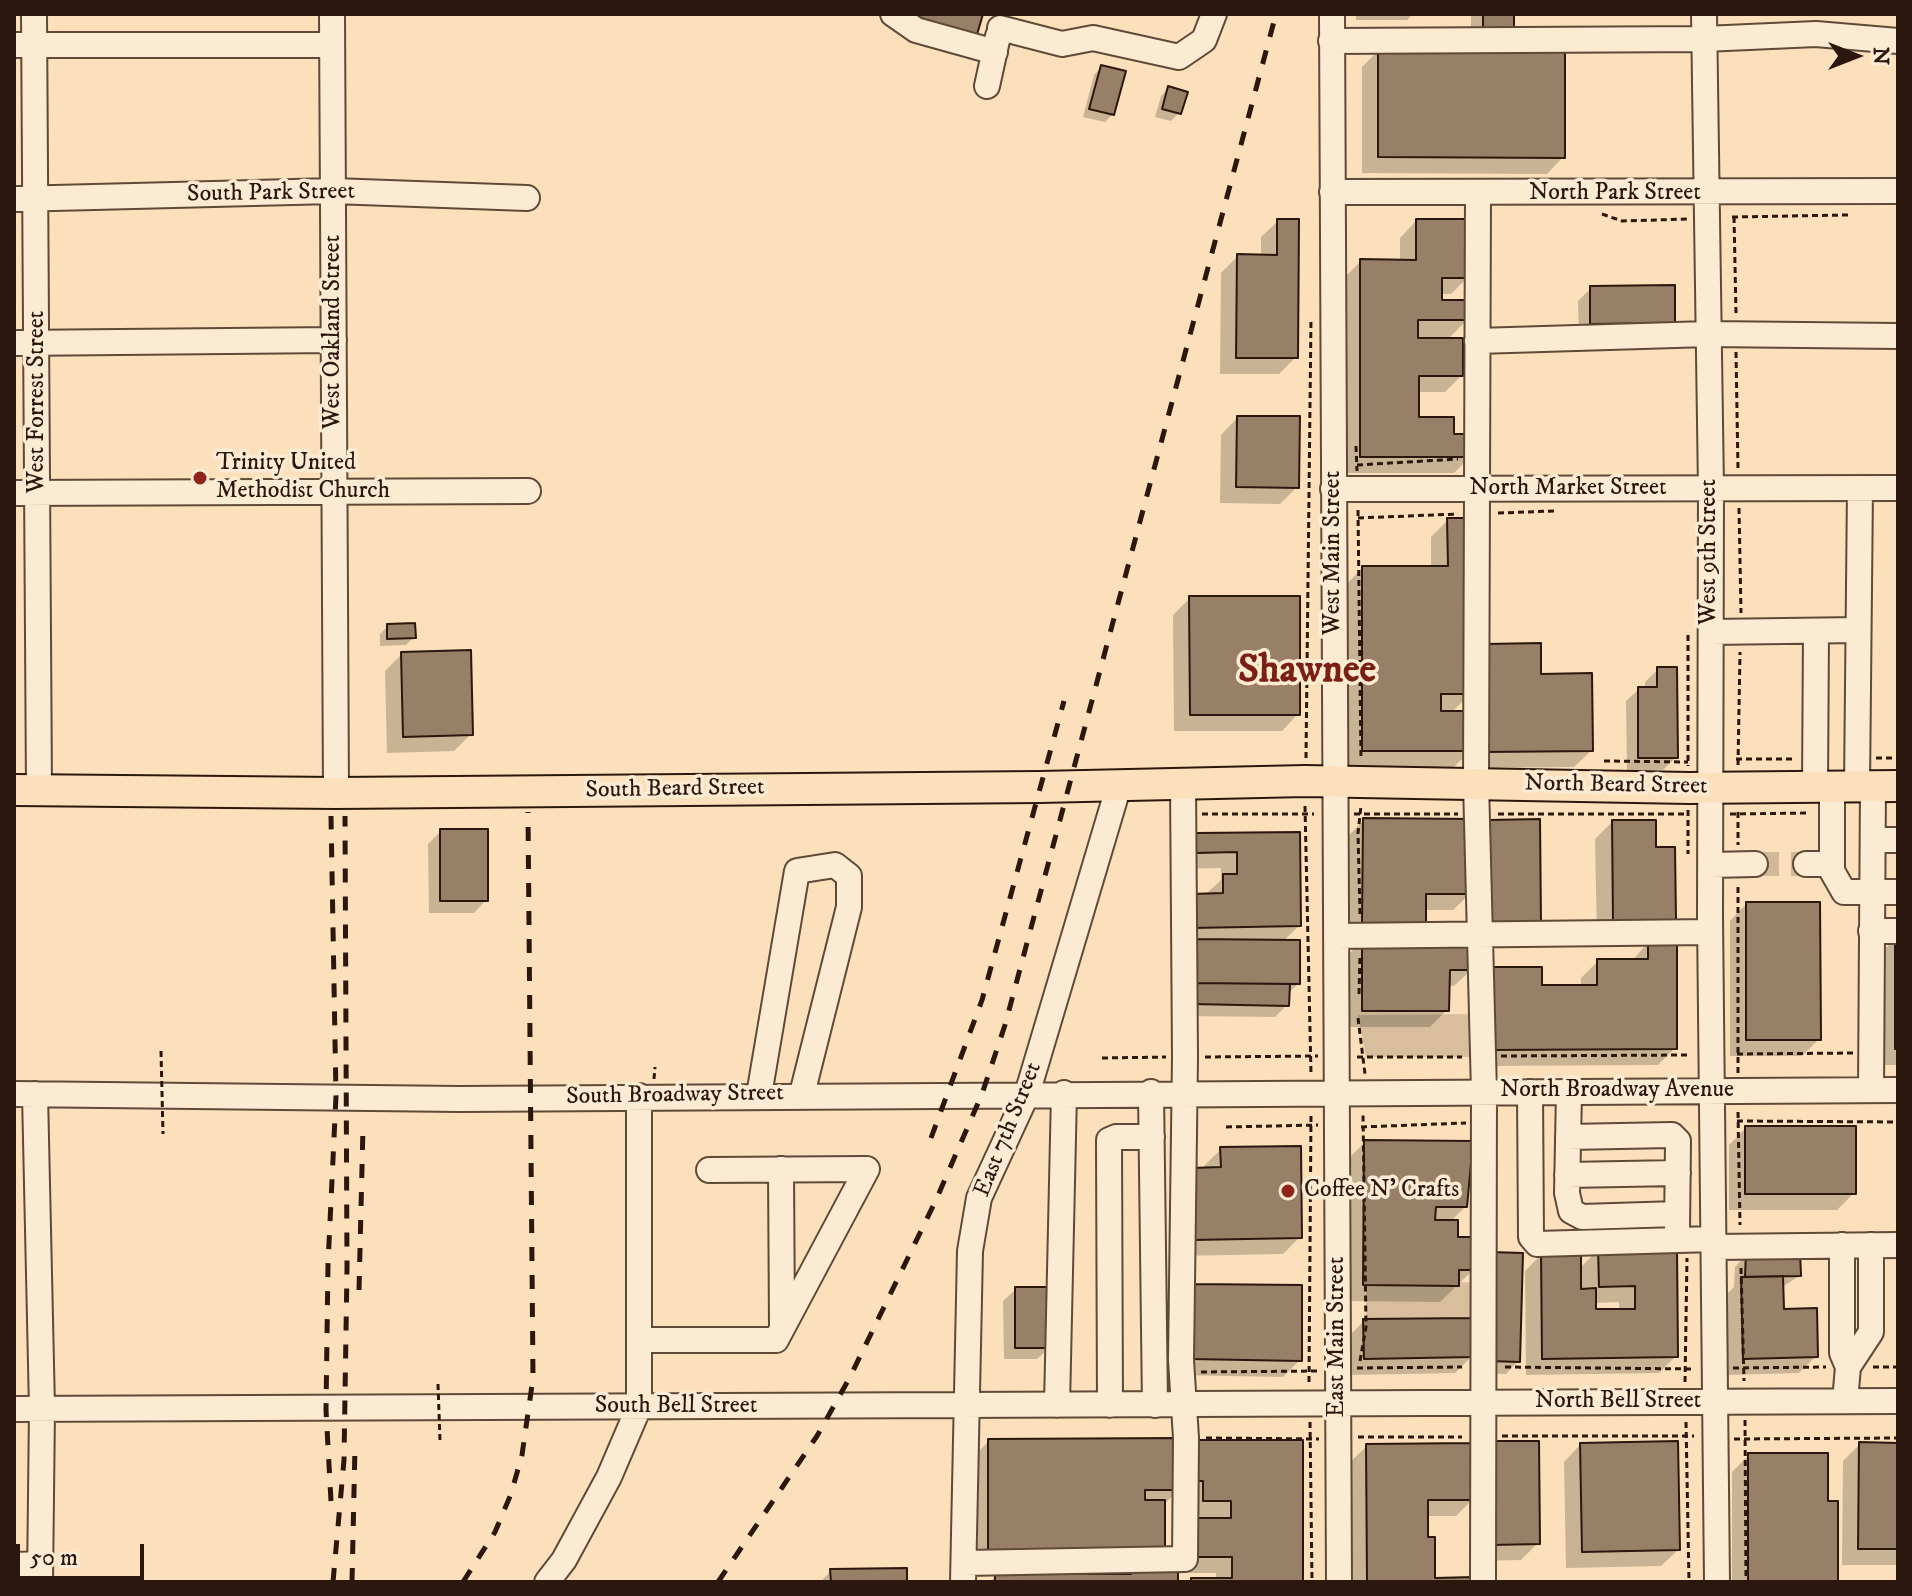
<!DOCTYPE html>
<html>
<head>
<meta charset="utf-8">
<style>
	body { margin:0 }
	#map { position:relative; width:1912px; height:1596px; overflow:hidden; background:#fbe0bb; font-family:"IM FELL DW Pica",serif }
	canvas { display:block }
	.frame { position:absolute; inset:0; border:16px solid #2b170d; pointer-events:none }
	.north { position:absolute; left:1816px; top:16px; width:80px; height:80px; -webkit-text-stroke:6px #fcebd3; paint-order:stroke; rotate:90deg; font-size:22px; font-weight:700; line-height:32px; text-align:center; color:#2b170d }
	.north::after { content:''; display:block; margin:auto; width:28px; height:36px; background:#2b170d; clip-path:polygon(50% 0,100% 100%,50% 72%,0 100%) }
	.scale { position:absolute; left:16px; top:1544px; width:128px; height:36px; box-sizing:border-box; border:4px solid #2b170d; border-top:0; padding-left:10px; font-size:24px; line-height:28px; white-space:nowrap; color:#2b170d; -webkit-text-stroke:6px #fcebd3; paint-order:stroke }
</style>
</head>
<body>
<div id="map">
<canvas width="1912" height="1596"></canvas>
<div class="frame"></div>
<div class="north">N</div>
<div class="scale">50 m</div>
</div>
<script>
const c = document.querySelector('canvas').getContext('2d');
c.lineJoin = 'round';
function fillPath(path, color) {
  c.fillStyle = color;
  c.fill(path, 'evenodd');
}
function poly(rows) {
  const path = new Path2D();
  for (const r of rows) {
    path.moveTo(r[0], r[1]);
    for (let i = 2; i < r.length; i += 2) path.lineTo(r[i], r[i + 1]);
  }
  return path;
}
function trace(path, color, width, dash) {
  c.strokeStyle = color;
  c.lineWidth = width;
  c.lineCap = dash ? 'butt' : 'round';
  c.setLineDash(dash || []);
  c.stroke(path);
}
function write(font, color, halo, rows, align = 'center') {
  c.font = font + ' "IM FELL DW Pica",serif';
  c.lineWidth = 7;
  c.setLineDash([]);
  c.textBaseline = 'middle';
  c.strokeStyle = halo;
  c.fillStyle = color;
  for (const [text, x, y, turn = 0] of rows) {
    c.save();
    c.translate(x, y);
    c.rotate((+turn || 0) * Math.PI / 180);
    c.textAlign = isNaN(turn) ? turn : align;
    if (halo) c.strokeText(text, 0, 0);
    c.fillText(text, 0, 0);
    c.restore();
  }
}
const green = poly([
	[1485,1014,1483,1057,1366,1057,1358,1015],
	[1484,1282,1484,1327,1366,1327,1366,1284]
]);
const shadow = poly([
	[1356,14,1413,14,1407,20,1356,20],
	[1471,14,1512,14,1471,41],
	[1379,50,1563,157,1547,174,1362,173,1362,67],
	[1101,67,1113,114,1105,122,1083,117,1094,75],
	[1169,88,1179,113,1171,121,1155,117,1161,96],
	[1278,221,1296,357,1279,374,1220,374,1221,273,1238,256,1261,257,1261,237],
	[1416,221,1468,277,1451,294,1440,294,1440,302,1468,319,1447,340,1461,376,1445,392,1417,392,1417,419,1452,436,1471,456,1454,473,1344,473,1344,278,1361,261,1400,262,1400,238],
	[1591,288,1673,322,1661,335,1579,336,1578,301],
	[1237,418,1297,487,1280,504,1220,503,1221,435],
	[1448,520,1470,635,1539,676,1591,751,1574,767,1469,768,1469,752,1454,767,1346,767,1346,585,1362,568,1431,568,1431,537],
	[1469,695,1469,713,1451,713],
	[1190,598,1298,714,1282,731,1174,731,1173,615],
	[388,626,414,637,406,645,380,646,380,634],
	[402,654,471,734,454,751,387,753,385,671],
	[1658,669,1676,757,1663,770,1627,770,1626,701,1639,689,1645,689,1645,682],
	[1364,820,1470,841,1490,822,1474,890,1453,910,1424,910,1424,922,1406,940,1471,970,1454,986,1447,986,1447,1010,1430,1027,1346,1027,1346,957,1364,939,1346,939,1347,837],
	[1612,822,1674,919,1657,936,1597,937,1595,839],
	[441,831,486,900,474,913,429,913,428,844],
	[1298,834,1299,926,1282,942,1298,984,1287,994,1287,1005,1275,1017,1180,1016,1175,958,1207,893,1221,880,1221,868,1180,869,1180,852,1197,835],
	[1746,904,1819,1039,1802,1056,1730,1056,1730,921],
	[1896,938,1898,1065,1879,1065,1879,955],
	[1649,941,1675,1048,1658,1065,1474,1066,1540,987,1581,987,1581,978,1598,961,1632,961],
	[1746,1128,1854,1193,1837,1210,1729,1210,1729,1145],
	[1365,1142,1466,1206,1450,1222,1473,1270,1440,1302,1347,1301,1348,1159],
	[1221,1149,1300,1237,1283,1254,1176,1256,1204,1166],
	[1675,1248,1676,1356,1659,1373,1526,1375,1525,1271,1542,1254,1579,1269,1599,1249],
	[1619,1302,1619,1311,1594,1311,1594,1303],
	[1747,1254,1799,1276,1781,1288,1782,1311,1816,1356,1799,1373,1727,1375,1725,1296,1734,1287,1735,1267],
	[1478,1267,1518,1361,1506,1374,1476,1373],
	[1016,1289,1050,1347,1037,1359,1004,1359,1003,1301],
	[1175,1303,1300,1360,1283,1377,1174,1375],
	[1364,1321,1472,1356,1455,1373,1348,1375,1347,1338],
	[989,1441,1193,1442,1301,1582,1190,1582,1216,1580,1216,1573,1182,1573,1182,1537,1202,1517,1187,1517,1176,1493,1163,1505,1163,1549,1176,1582,990,1582,996,1576,1124,1576,1135,1566,972,1566,972,1458],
	[1860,1444,1898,1445,1898,1565,1842,1565,1843,1461],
	[1472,1445,1538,1543,1521,1560,1474,1561,1474,1498,1456,1516,1426,1516,1433,1580,1472,1582,1351,1582,1350,1462,1367,1446],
	[1580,1445,1678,1550,1661,1566,1566,1568,1564,1462],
	[1749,1455,1826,1503,1836,1582,1732,1582,1732,1472],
	[831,1571,905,1582,820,1582]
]);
const building = poly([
	[919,14,983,14,976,38,917,22,919,14],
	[1483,14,1514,14,1514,29,1483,30,1483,14],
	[1378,48,1565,49,1565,158,1378,157,1378,48],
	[1101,65,1126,71,1114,115,1089,109,1101,65],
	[1168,86,1188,92,1181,114,1162,109,1168,86],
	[1277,219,1299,219,1298,358,1236,358,1237,254,1277,255,1277,219],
	[1416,219,1470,219,1470,278,1442,278,1442,300,1470,300,1470,320,1418,320,1418,338,1463,338,1463,376,1419,376,1419,417,1454,417,1454,434,1473,434,1473,457,1360,457,1360,259,1416,260,1416,219],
	[1675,285,1675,323,1590,324,1590,286,1675,285],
	[1237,416,1300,416,1299,488,1236,487,1237,416],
	[1447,518,1472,518,1473,694,1441,694,1441,711,1473,711,1473,751,1362,751,1362,566,1448,566,1447,518],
	[1189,596,1300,596,1300,715,1190,715,1189,596],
	[415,623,416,638,387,639,387,624,415,623],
	[1541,643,1541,674,1592,673,1593,751,1485,752,1485,644,1541,643],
	[471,650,473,735,403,737,401,652,471,650],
	[1657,667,1677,667,1678,758,1638,758,1638,687,1657,687,1657,667],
	[1363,818,1473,819,1472,894,1426,894,1426,923,1362,923,1363,818],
	[1540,819,1541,925,1491,926,1489,820,1540,819],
	[1612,820,1656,820,1656,847,1675,847,1676,920,1613,921,1612,820],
	[440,829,488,829,488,901,440,901,440,829],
	[1300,832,1301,926,1191,928,1191,894,1223,893,1223,874,1237,874,1237,852,1196,853,1196,833,1300,832],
	[1746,902,1820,902,1821,1040,1746,1040,1746,902],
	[1895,936,1898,936,1898,1049,1895,1049,1895,936],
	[1362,938,1473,938,1473,970,1450,970,1449,1011,1362,1011,1362,938],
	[1191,939,1300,940,1300,984,1192,983,1191,939],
	[1648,939,1677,939,1677,1049,1490,1050,1490,967,1542,967,1542,985,1597,985,1597,959,1648,959,1648,939],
	[1192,983,1290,984,1289,1006,1191,1004,1192,983],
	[1745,1126,1856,1126,1856,1194,1745,1194,1745,1126],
	[1364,1140,1473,1141,1467,1207,1436,1207,1435,1220,1458,1220,1458,1237,1475,1237,1475,1270,1459,1270,1459,1286,1363,1285,1364,1140],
	[1301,1146,1302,1238,1192,1240,1191,1168,1221,1167,1220,1147,1301,1146],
	[1677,1246,1678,1357,1542,1359,1541,1252,1581,1251,1581,1289,1596,1288,1596,1309,1635,1309,1635,1286,1599,1287,1598,1247,1677,1246],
	[1800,1250,1801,1276,1745,1277,1746,1252,1800,1250],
	[1490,1252,1523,1253,1520,1362,1488,1361,1490,1252],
	[1783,1276,1784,1309,1817,1308,1818,1357,1743,1359,1741,1277,1783,1276],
	[1191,1284,1302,1285,1302,1361,1190,1359,1191,1284],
	[1015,1287,1052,1287,1052,1348,1015,1348,1015,1287],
	[1473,1318,1474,1357,1364,1359,1363,1319,1473,1318],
	[1181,1438,1181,1490,1145,1490,1145,1500,1165,1500,1165,1550,988,1550,988,1439,1181,1438],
	[1192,1440,1303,1440,1303,1582,1191,1582,1191,1578,1232,1578,1232,1557,1198,1557,1198,1518,1231,1518,1231,1501,1203,1501,1203,1481,1192,1481,1192,1440],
	[1489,1441,1539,1441,1540,1544,1490,1545,1489,1441],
	[1678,1441,1680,1550,1582,1552,1580,1443,1678,1441],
	[1859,1442,1898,1443,1898,1549,1858,1549,1859,1442],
	[1474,1443,1475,1500,1428,1500,1428,1537,1435,1537,1435,1578,1474,1577,1474,1582,1367,1582,1366,1444,1474,1443],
	[1748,1453,1828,1453,1828,1501,1838,1501,1838,1582,1748,1582,1748,1453],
	[1131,1566,1178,1566,1178,1582,995,1582,995,1574,1131,1574,1131,1566],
	[907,1568,907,1582,831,1582,830,1569,907,1568]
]);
const minorTunnel = poly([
	[1755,864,1806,864]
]);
const path = poly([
	[1602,214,1622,221,1689,219],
	[1732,217,1848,215],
	[1734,217,1736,313],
	[1736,352,1738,469],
	[1356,446,1357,471],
	[1357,465,1458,459],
	[1739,508,1741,613],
	[1358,510,1361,759],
	[1498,513,1554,511],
	[1358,518,1458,514],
	[1688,635,1688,766],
	[1306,758,1311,318],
	[1876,758,1898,758],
	[1736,759,1796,759],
	[1604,761,1688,762],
	[1738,765,1740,652],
	[1305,806,1311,1074],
	[1688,810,1688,854],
	[1738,812,1738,845],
	[1202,814,1314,814],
	[1354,814,1458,814],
	[1498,814,1686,814],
	[1730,814,1810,813],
	[1360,914,1358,833,1361,806],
	[1359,994,1360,954],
	[1358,1018,1365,1074],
	[1737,1054,1853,1053],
	[1501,1056,1690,1055],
	[1205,1057,1318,1056],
	[1357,1057,1462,1057],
	[1102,1058,1166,1057],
	[1738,1073,1738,884],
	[654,1079,655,1067],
	[1738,1112,1740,1225],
	[1737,1121,1898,1122],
	[1226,1127,1318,1125],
	[1361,1127,1466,1123],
	[1741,1268,1744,1381],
	[1360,1361,1366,1327,1363,1113],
	[1505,1367,1694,1369],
	[1873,1367,1898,1367],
	[1357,1368,1462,1367],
	[1733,1368,1826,1367],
	[1201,1372,1318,1371],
	[1309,1382,1311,1114],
	[1685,1382,1687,1258],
	[1745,1420,1746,1582],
	[1310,1422,1312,1582],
	[1686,1422,1689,1582],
	[1502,1436,1694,1436],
	[1358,1437,1462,1437],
	[1206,1438,1319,1439],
	[1734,1439,1898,1438]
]);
const minor = poly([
	[34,14,39,790],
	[332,14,336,793],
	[893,14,916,30,995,52],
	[1332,14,1339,1582],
	[1704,14,1711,489,1710,917,1717,1582],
	[1000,28,1062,44,1093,38,1179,57,1204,40,1214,14],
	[1331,41,1704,39,1816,34,1898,41],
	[14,45,332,45],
	[987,86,998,36],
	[1332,192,1898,191],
	[1478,193,1476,783,1484,1092,1483,1582],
	[14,199,333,191,527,198],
	[1477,341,1708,334,1898,336],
	[14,343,334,340],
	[1333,489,1898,488],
	[14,493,528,491],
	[1711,632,1858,630],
	[1857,786,1860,488],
	[1815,787,1816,631],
	[1832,787,1832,871,1844,892,1898,892],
	[1873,840,1898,840],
	[1806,864,1832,864],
	[1711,865,1755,864],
	[1871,931,1898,931],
	[1336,936,1710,932],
	[1871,1090,1873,786],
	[1151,1092,1155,1405],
	[1530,1092,1531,1237,1537,1244,1714,1239],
	[1569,1092,1567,1193,1571,1211,1582,1217,1677,1214],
	[14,1094,460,1099,1898,1090],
	[35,1094,42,1409,40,1582],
	[759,1095,797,871,835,865,849,876,849,907,802,1094],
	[1568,1137,1672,1135,1678,1141,1677,1231],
	[781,1169,782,1327],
	[1567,1175,1678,1173],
	[1842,1245,1842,1353,1848,1367,1845,1401],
	[1714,1247,1898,1245],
	[639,1340,776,1340,867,1169,709,1170],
	[1848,1367,1871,1332,1871,1245],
	[1057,1405,1064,1093],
	[1110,1405,1109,1140,1116,1137,1152,1137],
	[14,1409,1898,1401],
	[964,1563,1185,1559,1186,1438,1181,1360,1185,1057,1183,783],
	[14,1565,40,1564],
	[547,1582,564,1560,609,1477,639,1407,639,1096],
	[963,1582,970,1251,979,1198,1027,1094,1119,785]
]);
const major = poly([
	[14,790,336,793,1040,787,1305,781,1689,788,1898,786]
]);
const rail = poly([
	[931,1138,982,1000,1064,701],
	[359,1290,363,1127],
	[331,1501,326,1410,328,1264,336,1096,331,816],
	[333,1582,344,1460,347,1268,345,816],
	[352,1582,355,1446],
	[463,1582,495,1532,511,1494,522,1455,533,1378,528,812],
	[718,1582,817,1436,850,1377,936,1200,982,1094,1005,1025,1276,14]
]);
const pathBridge = poly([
	[161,1051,163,1134],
	[438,1384,440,1441]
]);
const markers = [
	[200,478,8,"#8f2418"],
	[1288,1191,8,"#8f2418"]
];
const streetNames = [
	["South Park Street",271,194,-1],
	["North Park Street",1615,194],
	["West Oakland Street",334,332,-90],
	["West Forrest Street",38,402,-90],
	["North Market Street",1568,489],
	["West 9th Street",1710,552,-90],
	["West Main Street",1334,553,-90],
	["North Beard Street",1616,786,1],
	["South Beard Street",675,790,-1],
	["North Broadway Avenue",1617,1091],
	["South Broadway Street",675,1096,-1],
	["East 7th Street",1009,1130,-68],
	["East Main Street",1338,1337,-90],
	["North Bell Street",1618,1402],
	["South Bell Street",676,1407]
];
const poiNames = [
	["Trinity United",216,464],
	["Methodist Church",216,492],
	["Coffee N' Crafts",1304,1191]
];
const townNames = [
	["Shawnee",1307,673]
];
fillPath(green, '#d8be9d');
fillPath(shadow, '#0003');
fillPath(building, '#978067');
trace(building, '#2b170d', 2);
trace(minorTunnel, '#d1b898', 24, [24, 12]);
trace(minor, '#5f4938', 28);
trace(major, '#2b170d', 34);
trace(path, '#2b170d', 3, [6, 4]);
trace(minor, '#fcebd3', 24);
trace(major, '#fbe0bb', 30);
trace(rail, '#2b170d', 5, [14, 14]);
trace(pathBridge, '#2b170d', 3, [6, 4]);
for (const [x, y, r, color] of markers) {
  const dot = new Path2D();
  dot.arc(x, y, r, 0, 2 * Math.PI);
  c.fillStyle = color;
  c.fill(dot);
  trace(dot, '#fcebd3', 3);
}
write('24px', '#2b170d', '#fcebd3', streetNames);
write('24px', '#2b170d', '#fcebd3', poiNames, 'left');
write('bold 40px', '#7a1f14', '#fcebd3', townNames);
</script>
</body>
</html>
